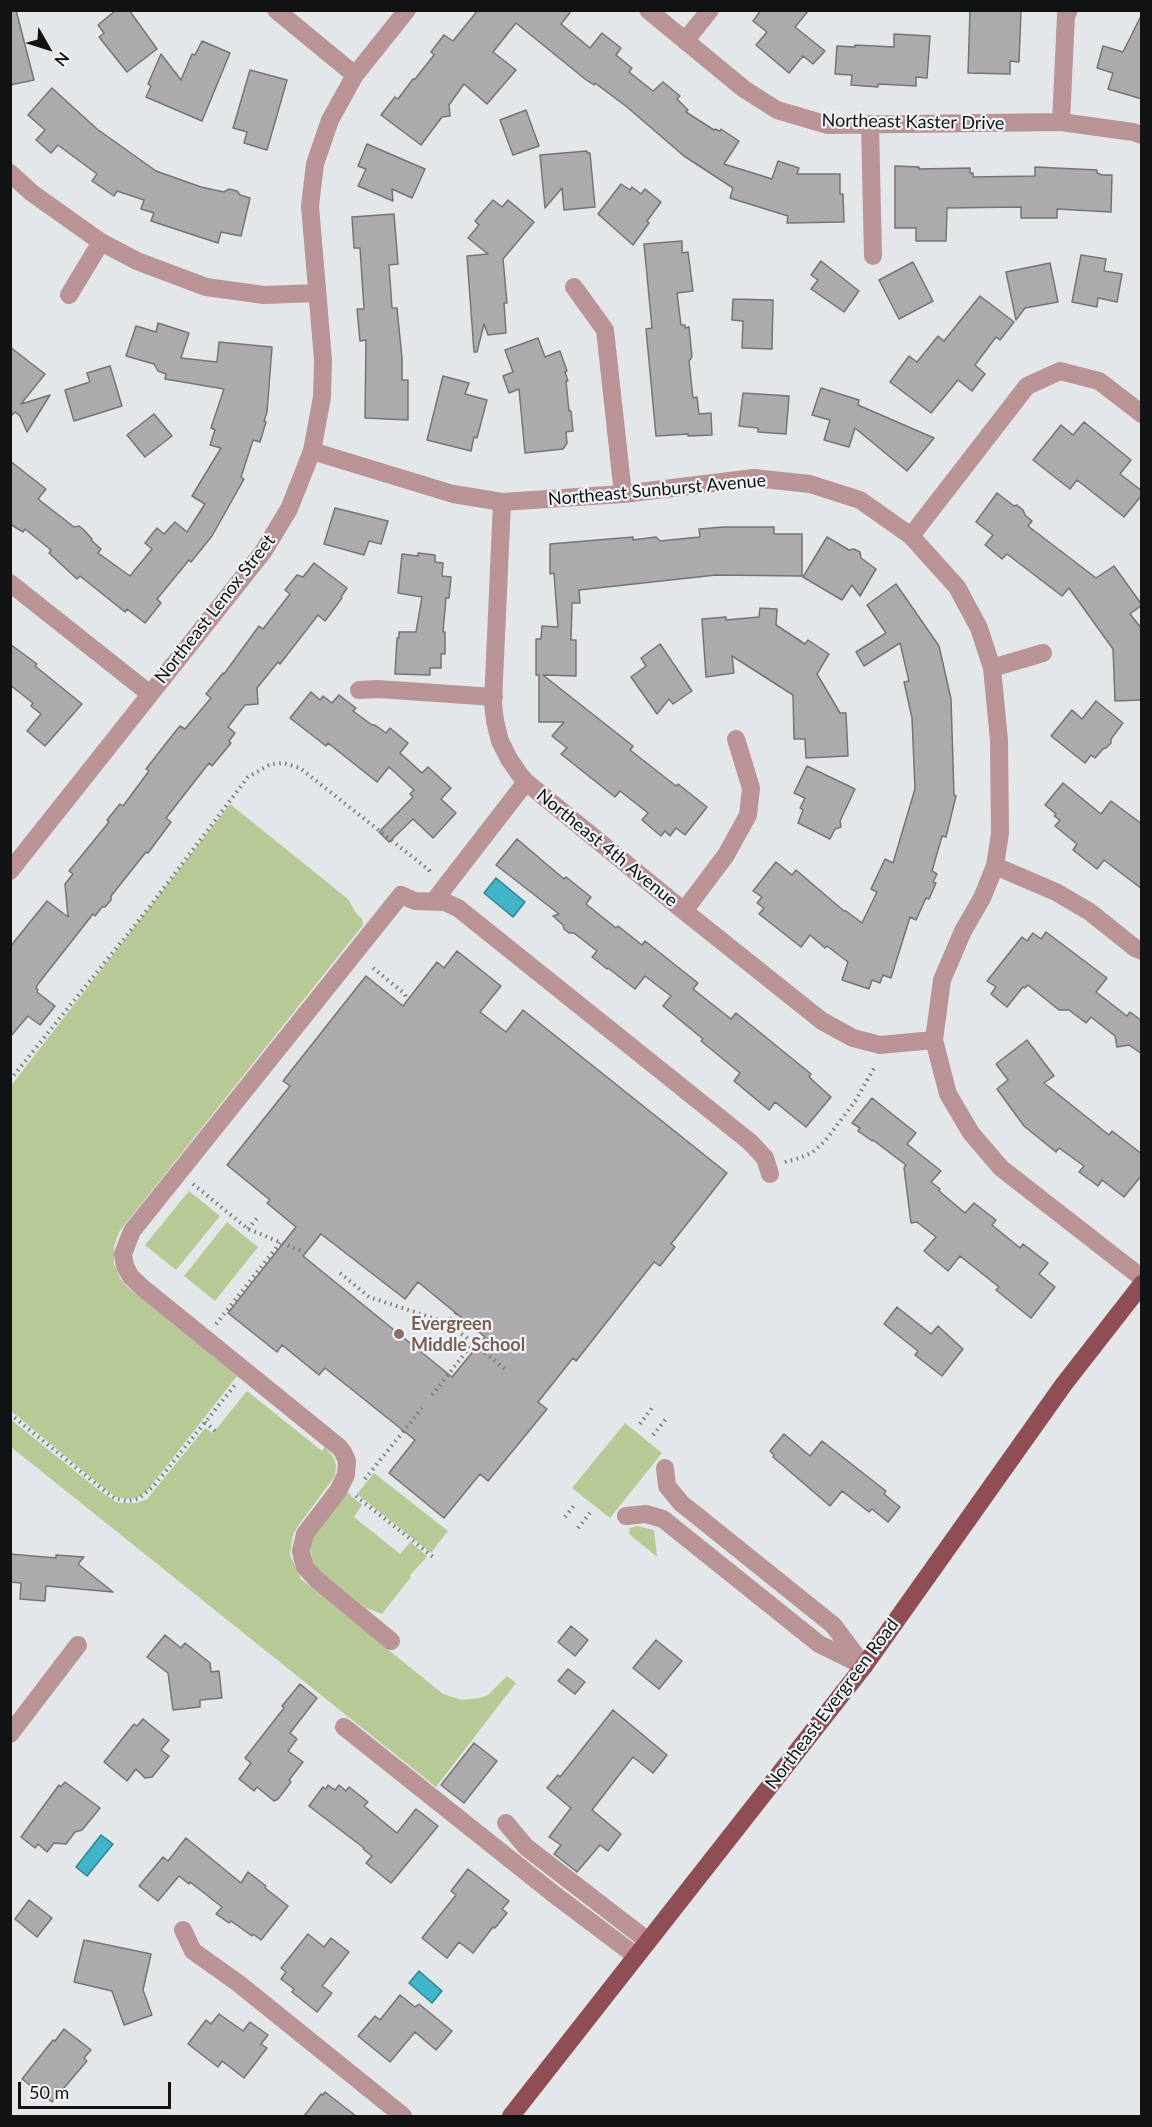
<!DOCTYPE html>
<html>
<head>
<meta charset="utf-8">
<style>
	body { margin:0 }
	#map { position:relative; width:1152px; height:2127px; overflow:hidden; background:#e4e7e9; font-family:Lato,sans-serif }
	canvas { display:block }
	.frame { position:absolute; inset:0; border:12px solid #111213; pointer-events:none }
	.north { position:absolute; left:18px; top:18px; width:60px; height:60px; -webkit-text-stroke:4px #f1f4f7; paint-order:stroke; rotate:129deg; font-size:16px; font-weight:700; line-height:24px; text-align:center; color:#111213 }
	.north::after { content:''; display:block; margin:auto; width:21px; height:27px; background:#111213; clip-path:polygon(50% 0,100% 100%,50% 72%,0 100%) }
	.scale { position:absolute; left:18px; top:2082px; width:153px; height:27px; box-sizing:border-box; border:3px solid #111213; border-top:0; padding-left:8px; font-size:18px; line-height:21px; white-space:nowrap; color:#111213; -webkit-text-stroke:4px #f1f4f7; paint-order:stroke }
</style>
</head>
<body>
<div id="map">
<canvas width="1152" height="2127"></canvas>
<div class="frame"></div>
<div class="north">N</div>
<div class="scale">50 m</div>
</div>
<script>
const c = document.querySelector('canvas').getContext('2d');
c.lineJoin = 'round';
function fillPath(path, color) {
  c.fillStyle = color;
  c.fill(path, 'evenodd');
}
function poly(rows) {
  const path = new Path2D();
  for (const r of rows) {
    path.moveTo(r[0], r[1]);
    for (let i = 2; i < r.length; i += 2) path.lineTo(r[i], r[i + 1]);
  }
  return path;
}
function trace(path, color, width, dash) {
  c.strokeStyle = color;
  c.lineWidth = width;
  c.lineCap = dash ? 'butt' : 'round';
  c.setLineDash(dash || []);
  c.stroke(path);
}
function write(font, color, halo, rows, align = 'center') {
  c.font = font + ' Lato,sans-serif';
  c.lineWidth = 4.5;
  c.setLineDash([]);
  c.textBaseline = 'middle';
  c.strokeStyle = halo;
  c.fillStyle = color;
  for (const [text, x, y, turn = 0] of rows) {
    c.save();
    c.translate(x, y);
    c.rotate((+turn || 0) * Math.PI / 180);
    c.textAlign = isNaN(turn) ? turn : align;
    if (halo) c.strokeText(text, 0, 0);
    c.fillText(text, 0, 0);
    c.restore();
  }
}
const green = poly([
	[230,804,348,899,356,913,362,919,363,925,119,1232,116,1240,114,1247,114,1264,120,1278,126,1286,237,1376,147,1491,137,1498,127,1499,116,1497,105,1489,11,1411,10,1087],
	[189,1191,220,1216,176,1270,145,1245],
	[227,1222,258,1247,215,1301,184,1276],
	[247,1391,322,1451,325,1447,334,1458,336,1465,335,1476,298,1526,293,1535,290,1555,301,1579,443,1694,462,1700,480,1698,488,1695,507,1676,516,1683,436,1787,11,1447,10,1419,100,1491,118,1503,136,1503,147,1499,205,1428,213,1433],
	[625,1423,662,1453,610,1518,572,1488],
	[374,1473,448,1531,431,1553,357,1494],
	[347,1492,362,1505,354,1517,400,1554,410,1542,426,1555,427,1557,410,1575,411,1577,382,1614,366,1608,318,1569,312,1560,311,1549,312,1539],
	[637,1526,654,1530,657,1557,629,1534,630,1528]
]);
const water = poly([
	[496,878,525,902,513,917,484,893,496,878],
	[101,1835,113,1844,87,1876,76,1867,101,1835],
	[419,1971,442,1991,432,2003,409,1983,419,1971]
]);
const building = poly([
	[16,10,34,80,10,85,10,11,16,10],
	[116,10,129,10,157,49,127,72,99,37,104,33,98,25,116,10],
	[478,10,572,10,561,24,590,48,602,33,621,48,616,55,632,68,629,72,653,91,663,82,680,96,677,99,688,110,686,112,714,130,715,129,720,131,721,129,739,141,724,164,772,179,778,161,799,168,797,174,840,174,840,194,843,194,844,222,787,223,788,216,730,198,733,188,684,156,627,107,595,83,594,85,585,79,516,23,493,52,516,70,487,104,464,84,449,105,450,116,442,117,421,145,381,115,395,97,398,99,413,79,415,79,434,55,431,52,444,35,453,41,478,10],
	[761,10,809,10,795,27,825,51,813,64,803,56,789,73,756,45,767,32,753,21,761,10],
	[970,10,1021,10,1019,62,1010,61,1010,74,968,73,970,10],
	[1142,14,1142,99,1108,89,1113,73,1097,68,1103,46,1123,52,1142,14],
	[894,34,930,36,927,78,916,77,916,86,878,84,878,87,851,85,852,75,835,74,837,46,855,47,855,45,894,47,894,34],
	[202,41,230,53,202,121,146,97,151,86,148,84,161,54,181,80,192,54,195,55,202,41],
	[250,70,287,80,267,150,244,143,247,132,233,128,250,70],
	[52,88,97,129,156,171,201,187,224,192,229,189,237,191,240,195,250,198,241,236,221,232,218,243,151,221,154,213,141,209,144,200,117,191,114,196,92,181,97,174,58,145,51,153,36,140,45,130,28,115,52,88],
	[526,110,539,146,513,155,500,120,526,110],
	[367,144,425,169,412,198,392,189,393,201,358,186,366,169,358,166,367,144],
	[587,151,587,153,590,153,595,207,564,210,562,188,545,208,540,155,587,151],
	[895,166,919,167,919,169,970,168,970,173,973,173,973,177,1035,176,1035,167,1097,170,1097,173,1102,175,1112,175,1111,212,1057,209,1057,218,1021,218,1021,207,947,208,946,241,916,241,916,228,895,228,895,166],
	[621,184,630,190,632,187,641,194,645,189,661,202,647,221,649,223,633,245,598,214,621,184],
	[493,200,502,207,508,200,534,222,503,259,507,303,504,303,506,333,488,335,484,324,477,352,474,352,467,256,488,254,468,238,479,225,475,221,493,200],
	[394,214,398,264,389,265,392,308,397,308,402,358,402,380,408,380,408,420,365,418,366,340,360,341,357,309,364,309,360,248,354,248,352,217,394,214],
	[682,241,682,253,688,252,693,291,677,293,681,325,685,325,685,328,689,327,692,357,689,361,693,398,697,397,699,414,711,413,712,435,688,436,688,434,656,436,646,329,652,328,644,244,682,241],
	[1081,255,1106,259,1104,271,1122,274,1117,302,1098,298,1097,307,1072,302,1081,255],
	[821,261,859,291,844,312,811,289,818,280,811,275,821,261],
	[913,262,933,301,899,319,879,280,913,262],
	[1050,263,1058,302,1025,308,1016,320,1006,272,1050,263],
	[980,296,1014,322,1000,340,996,337,975,365,985,374,972,391,958,380,931,413,890,382,909,356,917,362,938,336,944,341,980,296],
	[733,299,773,300,772,349,742,348,743,321,732,320,733,299],
	[158,323,189,333,181,358,217,362,219,342,272,347,267,412,264,421,266,422,260,442,253,440,241,477,244,479,212,536,191,562,189,560,157,599,161,603,145,623,127,609,125,612,80,576,77,579,49,553,51,550,25,529,23,532,10,524,10,461,46,489,38,499,74,527,79,526,84,530,92,539,91,540,101,549,98,553,130,576,152,549,145,543,157,528,164,534,175,522,187,532,205,504,192,496,221,448,210,445,215,430,211,428,224,389,165,379,166,374,158,371,154,364,126,356,136,326,156,332,158,323],
	[538,338,545,357,560,351,567,371,565,372,568,381,566,381,569,411,571,411,573,431,566,432,567,443,563,449,525,453,519,389,509,393,503,376,513,372,505,350,538,338],
	[10,347,45,374,21,404,50,395,27,432,20,416,15,412,10,417,10,347],
	[110,366,122,406,74,421,65,390,90,382,87,373,110,366],
	[443,376,469,383,465,394,487,400,477,438,474,437,471,451,427,440,443,376],
	[821,388,859,400,858,405,934,438,907,471,855,428,849,447,824,440,830,420,812,415,821,388],
	[743,393,789,396,786,434,758,432,758,428,739,426,743,393],
	[154,414,172,436,145,457,127,435,154,414],
	[1084,422,1131,460,1120,474,1142,491,1142,495,1124,517,1077,480,1070,489,1033,460,1061,425,1073,435,1084,422],
	[997,493,1014,506,1017,505,1023,510,1025,515,1032,521,1028,526,1096,578,1114,566,1142,605,1130,614,1142,629,1142,700,1115,701,1113,649,1069,588,1062,596,1007,554,1002,559,985,545,993,535,976,522,997,493],
	[335,508,388,521,381,544,369,541,364,555,324,544,335,508],
	[724,527,774,527,774,534,802,534,802,576,716,575,579,590,580,603,572,603,571,640,576,640,576,676,543,675,633,746,630,750,676,786,678,784,707,807,685,835,676,828,670,836,665,831,661,836,642,820,648,813,620,791,615,797,561,754,567,748,552,736,564,722,539,722,539,675,536,675,536,639,541,639,542,626,558,627,554,573,550,574,550,544,633,537,633,540,656,537,660,541,700,537,699,529,724,527],
	[827,537,849,550,854,549,860,552,861,558,876,569,860,596,852,585,842,600,803,577,827,537],
	[418,553,435,555,435,562,443,563,442,576,451,577,449,598,446,598,443,632,445,632,445,654,441,654,441,668,430,668,430,675,395,674,397,638,399,638,399,632,416,632,422,597,398,593,402,554,418,556,418,553],
	[314,563,347,588,341,597,342,598,325,621,318,615,280,664,278,662,257,688,258,704,245,705,228,727,235,733,229,741,231,743,212,766,209,763,166,818,171,822,148,853,146,852,111,896,111,900,105,907,102,907,95,916,93,914,38,984,36,988,38,990,37,992,55,1006,40,1025,28,1016,10,1037,10,947,47,901,68,917,65,884,73,874,69,871,109,822,107,820,120,804,123,806,149,771,146,769,167,742,180,726,185,729,211,698,206,694,223,673,224,674,259,626,263,629,290,594,285,590,297,575,303,577,314,563],
	[896,584,939,646,951,699,954,795,956,796,946,837,942,836,932,871,937,874,933,882,936,883,929,899,926,898,916,920,910,917,891,978,883,975,880,983,872,980,869,989,842,980,848,962,827,946,825,948,810,935,801,947,759,914,764,908,757,903,762,897,753,891,776,862,792,875,796,870,844,911,846,911,862,923,877,892,871,889,885,859,893,863,915,789,912,718,904,682,909,681,900,643,864,666,856,652,886,633,867,605,896,584],
	[760,608,777,609,776,625,805,644,808,640,829,654,817,674,840,713,846,713,848,756,806,758,805,739,794,739,793,695,732,656,734,673,706,677,702,619,726,617,726,620,759,617,760,608],
	[10,644,37,664,35,666,82,704,45,746,27,731,41,714,31,706,33,703,10,685,10,644],
	[660,644,692,691,673,704,669,699,657,714,631,677,646,666,641,658,660,644],
	[311,692,320,700,323,696,332,703,339,695,356,708,353,711,372,725,375,725,386,733,390,728,408,743,400,753,422,773,428,767,451,788,441,799,456,813,433,838,413,819,389,842,379,832,413,797,410,794,414,790,389,767,377,782,328,743,326,746,290,718,311,692],
	[1096,701,1123,723,1111,739,1111,743,1106,748,1103,749,1095,758,1091,755,1085,763,1051,736,1072,710,1082,719,1096,701],
	[807,766,855,789,840,821,841,827,835,829,830,839,798,823,803,810,800,808,805,798,794,793,807,766],
	[1063,783,1101,814,1111,801,1142,824,1142,889,1104,860,1097,869,1073,850,1077,844,1055,826,1060,820,1054,816,1056,814,1045,805,1063,783],
	[517,839,564,879,566,877,591,897,586,904,616,928,618,926,642,945,645,941,698,983,693,989,731,1019,736,1013,811,1074,809,1077,831,1097,806,1127,775,1102,769,1110,734,1081,740,1073,701,1041,703,1039,663,1006,671,996,645,976,635,989,608,968,607,969,592,957,597,951,574,933,569,933,564,929,563,925,553,916,559,914,496,865,517,839],
	[1046,932,1107,978,1096,992,1127,1016,1130,1012,1142,1021,1142,1054,1129,1045,1117,1047,1115,1036,1091,1017,1086,1023,1069,1010,1059,1010,1028,985,1025,988,1023,987,1007,1007,991,994,996,987,987,981,1022,937,1027,941,1033,933,1041,939,1046,932],
	[457,951,501,986,480,1012,506,1032,523,1010,727,1173,671,1244,675,1247,660,1266,654,1262,576,1361,573,1358,538,1402,547,1409,488,1481,480,1474,444,1518,389,1473,415,1440,325,1368,319,1375,282,1345,277,1352,228,1313,296,1227,267,1203,270,1200,227,1165,290,1086,283,1081,366,976,403,1006,437,962,444,968,457,951],
	[321,1234,405,1299,418,1282,485,1337,452,1377,303,1256,321,1234],
	[1027,1040,1054,1076,1044,1083,1109,1135,1112,1131,1142,1154,1142,1175,1124,1197,1102,1180,1098,1186,1079,1172,1084,1166,1059,1148,1056,1152,1024,1126,997,1089,1008,1080,996,1064,1027,1040],
	[872,1098,916,1133,907,1144,941,1171,931,1182,940,1189,939,1191,965,1213,974,1203,996,1220,992,1225,1020,1248,1023,1244,1048,1263,1039,1274,1055,1287,1031,1318,996,1290,999,1287,960,1256,948,1271,924,1251,936,1237,917,1222,911,1223,904,1168,906,1165,873,1140,872,1141,858,1131,860,1128,852,1123,872,1098],
	[897,1307,931,1334,938,1326,963,1349,942,1376,915,1355,918,1351,884,1324,897,1307],
	[784,1434,810,1456,822,1441,886,1491,884,1494,900,1507,888,1522,872,1509,869,1512,842,1491,830,1506,773,1457,774,1455,770,1451,784,1434],
	[10,1554,56,1558,56,1555,84,1557,78,1564,113,1592,46,1586,45,1601,20,1599,21,1583,10,1582,10,1554],
	[571,1626,588,1640,575,1656,558,1642,571,1626],
	[165,1635,181,1648,185,1643,210,1663,211,1672,219,1671,222,1698,200,1700,200,1707,173,1710,168,1673,147,1657,165,1635],
	[656,1640,682,1661,659,1689,633,1668,656,1640],
	[568,1669,585,1682,575,1694,558,1681,568,1669],
	[300,1684,317,1698,290,1733,297,1739,288,1751,303,1762,289,1780,291,1782,278,1799,274,1801,257,1787,254,1791,239,1779,251,1763,245,1758,284,1708,282,1706,300,1684],
	[613,1710,667,1755,653,1773,633,1757,592,1810,621,1834,608,1851,600,1845,577,1872,554,1854,561,1845,549,1837,571,1808,547,1788,558,1775,560,1777,613,1710],
	[143,1719,169,1740,161,1750,169,1756,152,1777,145,1778,136,1769,127,1781,104,1762,134,1724,137,1726,143,1719],
	[474,1743,497,1761,464,1803,441,1785,474,1743],
	[65,1782,100,1808,82,1830,75,1832,66,1844,54,1843,47,1852,38,1844,35,1848,21,1837,59,1785,61,1787,65,1782],
	[328,1785,335,1790,339,1785,346,1791,349,1787,368,1802,364,1806,397,1833,416,1809,438,1826,391,1883,366,1863,372,1856,363,1849,364,1848,309,1806,323,1787,326,1789,328,1785],
	[186,1838,241,1883,248,1872,266,1886,265,1888,288,1906,261,1940,253,1934,252,1936,231,1921,229,1923,216,1914,222,1907,190,1882,189,1884,179,1876,158,1901,139,1886,163,1857,168,1861,186,1838],
	[468,1869,509,1901,502,1909,507,1913,495,1928,493,1927,473,1953,459,1942,447,1958,422,1938,456,1895,451,1891,468,1869],
	[29,1900,52,1918,37,1937,15,1919,29,1900],
	[308,1934,324,1947,331,1938,349,1952,322,1986,332,1993,317,2012,292,1992,294,1989,281,1979,286,1972,281,1968,308,1934],
	[84,1940,151,1954,143,1990,152,2015,124,2025,112,1991,74,1982,84,1940],
	[400,1995,415,2007,419,2004,452,2031,436,2050,415,2032,390,2062,358,2036,375,2016,380,2020,400,1995],
	[219,2014,243,2031,250,2022,268,2035,261,2044,267,2048,244,2078,222,2061,218,2067,188,2044,206,2020,211,2024,219,2014],
	[64,2029,91,2050,84,2058,87,2061,52,2102,22,2079,53,2040,55,2041,64,2029],
	[325,2092,356,2116,304,2116,321,2094,323,2095,325,2092]
]);
const path = poly([
	[373,968,405,994,406,998],
	[10,1080,147,910,248,777,271,764,284,763,300,768,429,870,431,875],
	[785,1162,800,1158,813,1152,825,1141,856,1100,874,1068],
	[193,1184,248,1229,304,1252],
	[248,1229,258,1217],
	[340,1273,369,1297,448,1323],
	[456,1313,448,1323,505,1369],
	[216,1324,281,1242],
	[481,1350,489,1339],
	[432,1395,473,1343],
	[10,1414,106,1492,116,1499,127,1501,138,1499,153,1487,235,1385],
	[205,1422,215,1431],
	[640,1424,652,1408],
	[653,1435,666,1419],
	[365,1479,422,1408],
	[356,1496,433,1557],
	[565,1517,576,1503],
	[578,1528,590,1513]
]);
const minor = poly([
	[276,10,355,75],
	[648,10,744,89,777,110,828,125,1061,122,1133,132,1142,135],
	[685,41,710,10],
	[1061,122,1066,15,1069,10],
	[870,124,873,256],
	[10,173,32,193,101,242,137,261,206,287,264,295,317,293],
	[574,287,605,330,623,494],
	[69,295,101,242],
	[312,451,453,494,502,502,623,494,754,478,810,484,860,500,911,536,957,587,979,628,992,668,999,740,1000,833,995,866,982,898,963,931,942,980,934,1040,948,1094,971,1133,1001,1168,1142,1278],
	[502,502,493,703,495,721,500,741,509,759,520,775,526,782,684,911,822,1021,853,1038,880,1045,934,1040],
	[911,536,1027,386,1060,371,1099,381,1142,414],
	[10,583,150,694],
	[992,668,1043,653],
	[359,690,378,689,494,697],
	[995,866,1056,892,1090,912,1135,948,1142,951],
	[10,871,263,552,289,509,312,451,322,397,323,360,310,206,315,164,330,120,355,75,407,10],
	[434,901,526,782],
	[684,911,726,855,748,815,751,788,736,739],
	[665,1468,667,1486,681,1503,833,1625,861,1662],
	[626,1516,646,1514,663,1519,819,1644,864,1666],
	[391,1641,316,1579,305,1567,303,1560,301,1551,305,1534,338,1491,346,1475,347,1461,343,1452,339,1447,144,1289,131,1277,125,1266,123,1254,132,1231,401,895,415,901,445,902,458,908,750,1142,765,1158,770,1174],
	[344,1727,555,1895,636,1956],
	[10,1734,78,1645],
	[506,1823,526,1847,648,1941],
	[183,1930,193,1951,238,1983,403,2116]
]);
const major = poly([
	[511,2116,864,1666,1064,1384,1142,1284]
]);
const markers = [
	[399,1334,6,"#8d6e63"]
];
const streetNames = [
	["Northeast Kaster Drive",913,122,1],
	["Northeast Sunburst Avenue",657,490,-5],
	["Northeast Lenox Street",215,609,-52],
	["Northeast 4th Avenue",607,848,39],
	["Northeast Evergreen Road",832,1704,-53]
];
const educationNames = [
	["Evergreen",411,1324],
	["Middle School",411,1345]
];
fillPath(green, '#b7ca96');
fillPath(water, '#40b4c9');
trace(water, '#328392', 1.5);
fillPath(building, '#adaaad');
trace(building, '#767376', 1.5);
trace(path, '#77797a', 4, [1.5, 4.5]);
trace(minor, '#ba9396', 18);
trace(major, '#8f4d54', 18);
for (const [x, y, r, color] of markers) {
  const dot = new Path2D();
  dot.arc(x, y, r, 0, 2 * Math.PI);
  c.fillStyle = color;
  c.fill(dot);
  trace(dot, '#f1f4f7', 2);
}
write('18px', '#111213', '#f1f4f7', streetNames);
write('bold 18px', '#785e54', '#f1f4f7', educationNames, 'left');
</script>
</body>
</html>
